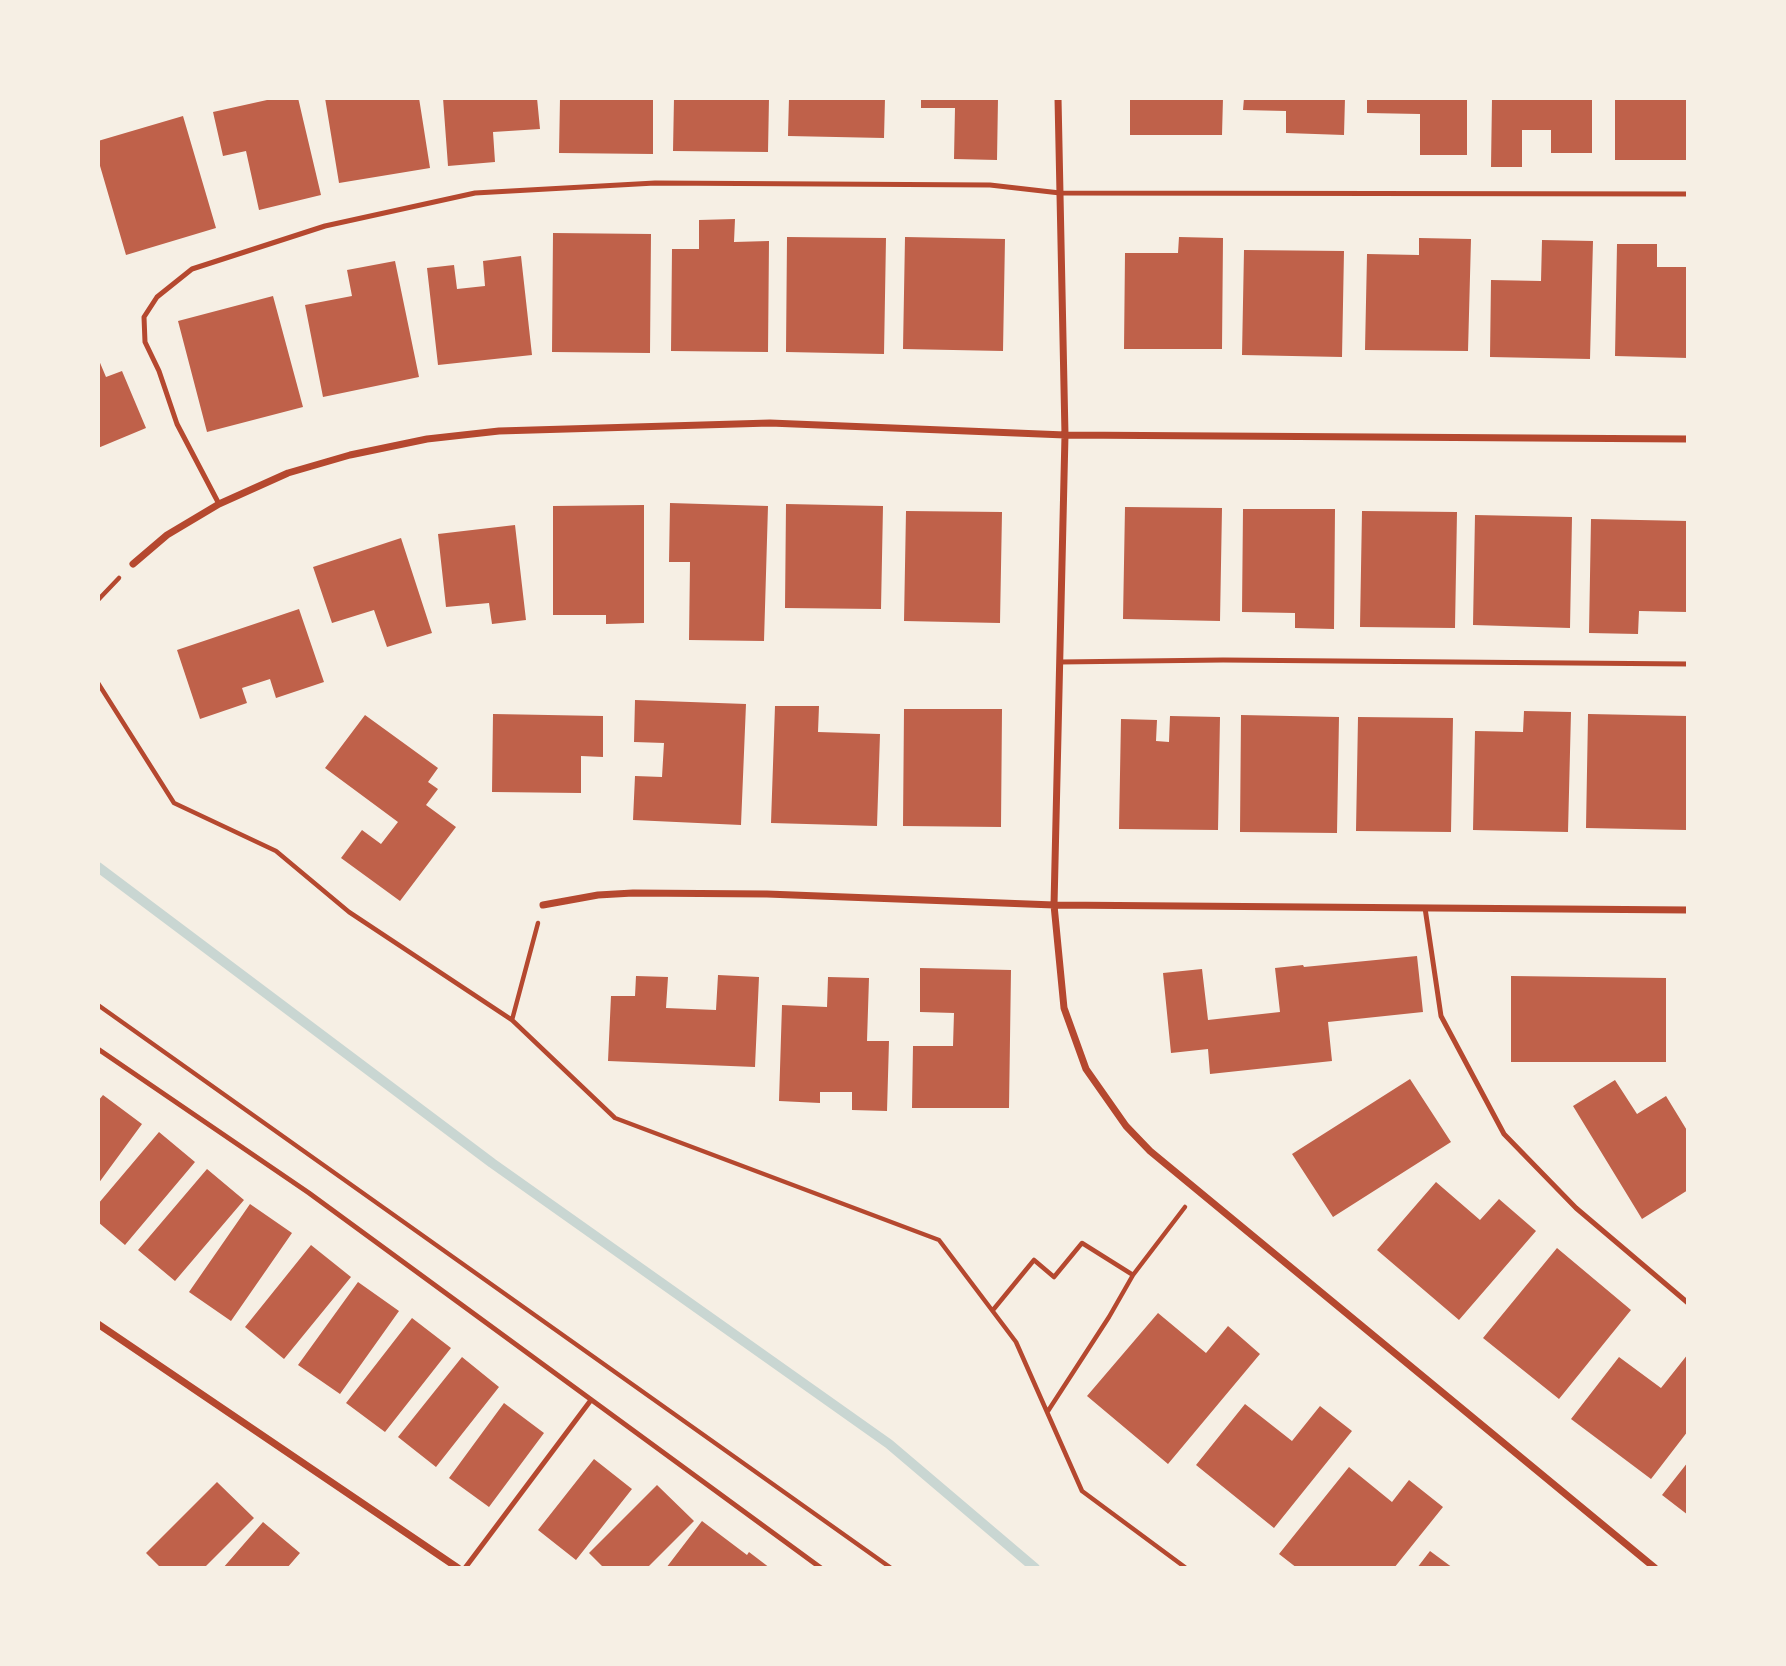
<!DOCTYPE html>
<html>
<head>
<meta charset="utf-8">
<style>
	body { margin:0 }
	#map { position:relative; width:1786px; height:1666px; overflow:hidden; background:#f6efe4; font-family:Cabin,sans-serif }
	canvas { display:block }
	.frame { position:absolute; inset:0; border:100px solid #f6efe4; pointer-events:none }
</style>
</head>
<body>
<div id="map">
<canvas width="1786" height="1666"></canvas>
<div class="frame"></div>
</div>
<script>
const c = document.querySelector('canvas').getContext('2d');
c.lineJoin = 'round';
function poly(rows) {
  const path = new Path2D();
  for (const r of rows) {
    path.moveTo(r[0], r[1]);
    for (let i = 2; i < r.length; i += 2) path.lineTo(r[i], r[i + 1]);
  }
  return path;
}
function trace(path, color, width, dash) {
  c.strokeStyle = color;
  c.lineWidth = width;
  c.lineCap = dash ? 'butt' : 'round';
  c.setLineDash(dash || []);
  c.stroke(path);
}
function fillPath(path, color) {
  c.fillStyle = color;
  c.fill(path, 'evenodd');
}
const stream = poly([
	[98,867,492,1163,889,1444,1035,1568]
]);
const building = poly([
	[276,98,298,98,321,195,259,210,246,151,223,156,213,112],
	[325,98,419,98,430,168,339,183],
	[443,98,537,98,540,129,493,132,495,162,448,166],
	[560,98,653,98,653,154,559,153],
	[674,98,769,98,768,152,673,151],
	[789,98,885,98,884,138,788,136],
	[921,98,998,98,997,160,954,159,955,108,921,108],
	[1130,98,1223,98,1222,135,1130,135],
	[1244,98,1345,98,1344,135,1286,133,1286,111,1243,110],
	[1367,98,1467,98,1467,155,1420,155,1420,114,1367,113],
	[1492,98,1592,98,1592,153,1551,153,1551,130,1522,130,1522,167,1491,167],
	[1615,98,1688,98,1688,160,1615,160],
	[183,116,216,228,126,255,98,159,98,141],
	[735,219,734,242,769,241,768,352,671,351,672,249,699,249,699,220],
	[553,233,651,234,650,353,552,352],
	[787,237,886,238,884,354,786,352],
	[905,237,1005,239,1003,351,903,349],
	[1179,237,1223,238,1222,349,1124,349,1125,253,1178,253],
	[1419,238,1471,239,1468,351,1365,350,1367,254,1419,255],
	[1542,240,1593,241,1590,359,1490,357,1491,280,1541,281],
	[1617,244,1657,244,1657,267,1688,267,1688,358,1615,356],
	[1244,250,1344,251,1342,357,1242,355],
	[521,256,532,355,438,365,427,268,454,265,457,289,485,286,483,261],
	[395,261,419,377,323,397,305,305,352,296,347,270],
	[273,296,303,407,207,432,178,321],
	[98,358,106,377,122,371,146,428,98,448],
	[670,503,768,506,764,641,689,640,690,562,669,562],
	[786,504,883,506,881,609,785,608],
	[644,505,644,623,606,624,606,615,553,615,553,506],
	[1125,507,1222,508,1220,621,1123,619],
	[1243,509,1335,509,1334,629,1295,628,1295,613,1242,612],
	[906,511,1002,512,1000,623,904,621],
	[1362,511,1457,512,1455,628,1360,627],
	[1475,515,1572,517,1570,628,1473,625],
	[1591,519,1688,521,1687,612,1639,611,1638,634,1589,633],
	[515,525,526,620,492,624,489,603,446,607,438,534],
	[401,538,432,633,387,647,374,610,332,623,313,567],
	[299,609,324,682,276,698,270,679,242,688,247,703,200,719,177,650],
	[635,700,746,704,741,825,633,820,635,776,662,777,664,743,634,742],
	[775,706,819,706,818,732,880,734,877,826,771,823],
	[904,709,1002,709,1001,827,903,826],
	[1524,711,1571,712,1568,832,1473,830,1475,731,1523,732],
	[493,714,603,716,603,757,581,756,581,793,492,792],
	[1588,714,1688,716,1686,830,1586,828],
	[365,715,438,768,428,782,438,789,426,805,456,827,400,901,341,858,362,830,381,844,398,822,325,768],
	[1241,715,1339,717,1337,833,1240,832],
	[1170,716,1220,717,1218,830,1119,829,1121,719,1157,720,1156,741,1169,742],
	[1358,717,1453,718,1451,832,1356,831],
	[1417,956,1423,1012,1328,1022,1332,1061,1210,1074,1208,1049,1171,1053,1163,973,1202,969,1208,1020,1280,1012,1275,968,1303,965,1304,967],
	[920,968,1011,970,1009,1108,912,1108,913,1046,953,1046,954,1013,920,1012],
	[718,975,759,977,755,1067,608,1061,611,996,635,996,636,976,668,977,666,1008,716,1010],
	[1511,976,1666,978,1666,1062,1511,1062],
	[828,977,869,978,867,1041,889,1041,887,1111,852,1110,852,1092,820,1092,820,1103,779,1101,782,1005,827,1007],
	[1410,1079,1451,1142,1333,1217,1292,1154],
	[1615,1080,1637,1114,1666,1096,1688,1132,1688,1190,1642,1219,1573,1106],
	[103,1095,142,1124,98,1184,98,1101],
	[159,1132,195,1162,125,1245,98,1222,98,1204],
	[207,1169,244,1200,175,1281,138,1250],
	[1436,1182,1480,1220,1499,1199,1536,1231,1459,1320,1377,1250],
	[250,1204,292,1233,231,1321,189,1292],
	[311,1245,351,1277,284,1359,245,1327],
	[1557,1248,1631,1310,1559,1399,1483,1338],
	[358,1282,399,1311,340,1394,298,1365],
	[1158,1313,1206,1353,1228,1326,1260,1354,1168,1464,1087,1396],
	[412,1318,451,1348,385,1432,346,1403],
	[1688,1354,1688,1431,1651,1479,1571,1419,1619,1357,1661,1388],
	[462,1357,499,1387,436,1467,398,1437],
	[504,1403,544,1433,489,1507,449,1478],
	[1245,1404,1292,1441,1320,1406,1352,1431,1274,1528,1196,1465],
	[594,1459,632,1489,576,1560,538,1530],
	[1688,1462,1688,1515,1662,1495],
	[1349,1467,1392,1502,1409,1480,1443,1507,1394,1568,1297,1568,1279,1554],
	[217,1482,254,1518,204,1568,161,1568,146,1553],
	[657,1485,694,1521,647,1568,604,1568,589,1553],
	[702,1521,747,1555,749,1552,770,1568,666,1568],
	[263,1522,300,1553,287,1568,223,1568],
	[1430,1551,1453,1568,1417,1568]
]);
const path = poly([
	[98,600,119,578],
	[98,683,174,803,276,851,349,912,512,1020,615,1118,939,1240,1016,1342,1082,1491,1186,1568],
	[98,1005,891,1568],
	[512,1020,538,923],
	[993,1310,1034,1260,1054,1277,1082,1243,1133,1275],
	[1048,1411,1109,1317,1133,1275,1185,1207]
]);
const service = poly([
	[219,504,177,424,159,371,145,342,144,317,157,297,192,269,325,226,475,193,655,183,990,185,1060,193,1688,194],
	[1060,662,1223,660,1688,664],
	[1425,908,1441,1016,1504,1134,1576,1208,1688,1303],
	[98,1049,309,1193,821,1568],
	[465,1568,591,1400]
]);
const minor = poly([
	[1058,98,1065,435,1054,905,1064,1008,1086,1069,1126,1126,1150,1151,1655,1568],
	[133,564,167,535,219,504,288,473,350,455,427,439,499,431,770,423,1065,435,1688,439],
	[543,905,598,895,633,893,767,894,1054,905,1688,910],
	[98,1324,458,1568]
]);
trace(stream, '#c9d6d2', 10);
fillPath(building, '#bf614a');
trace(path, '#b5482f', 4.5);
trace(service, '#b5482f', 5);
trace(minor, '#b5482f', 7);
</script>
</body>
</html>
